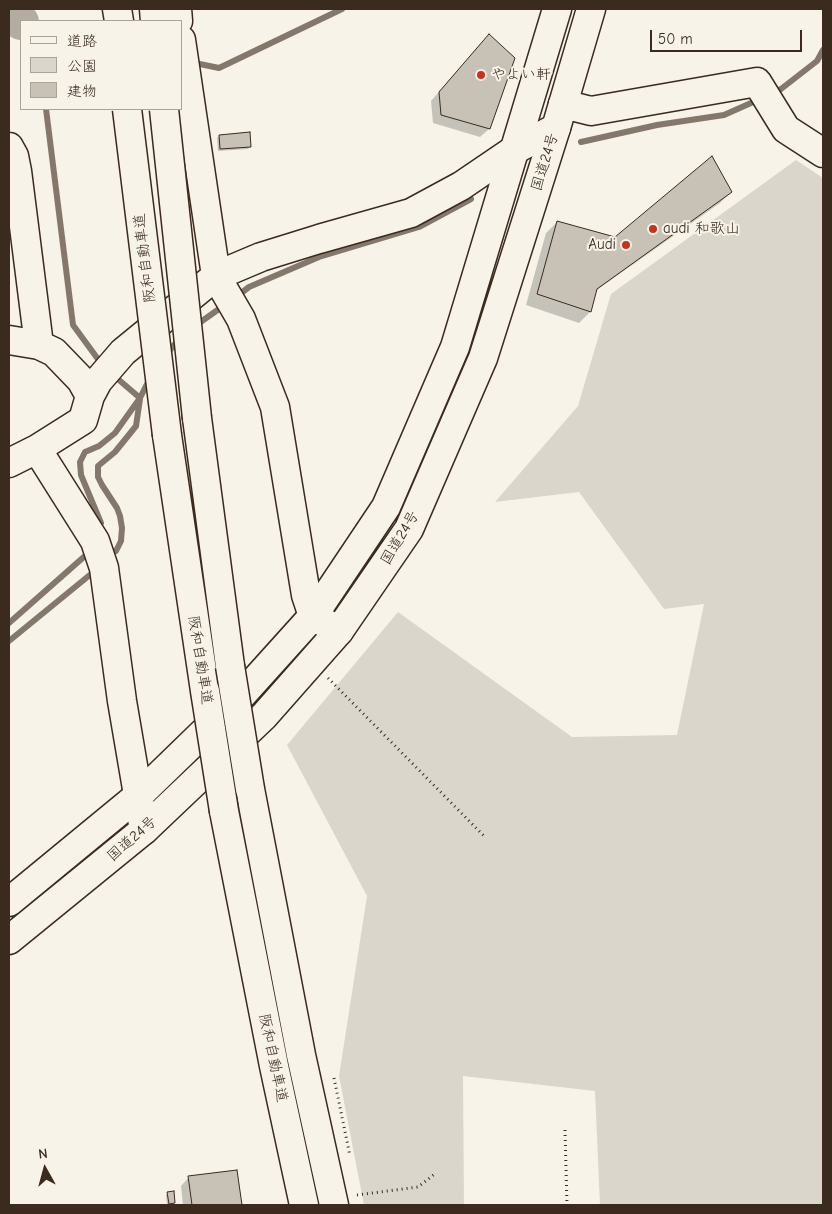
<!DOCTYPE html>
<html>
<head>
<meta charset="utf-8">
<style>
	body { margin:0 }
	#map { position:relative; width:832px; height:1214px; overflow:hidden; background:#f7f3e8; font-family:"Comic Neue","Klee One",sans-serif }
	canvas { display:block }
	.frame { position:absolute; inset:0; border:10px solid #3b2a1e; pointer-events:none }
	.legend { position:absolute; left:20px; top:20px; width:162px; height:90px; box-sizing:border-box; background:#f7f3e8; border:1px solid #aca397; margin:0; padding:6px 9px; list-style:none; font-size:15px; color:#3b2a1e }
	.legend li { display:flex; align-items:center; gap:10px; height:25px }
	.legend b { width:25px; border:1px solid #aca397 }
	.north { position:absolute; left:20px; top:1144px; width:50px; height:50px; -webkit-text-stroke:4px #f7f3e8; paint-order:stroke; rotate:353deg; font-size:14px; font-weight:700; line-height:20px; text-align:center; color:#3b2a1e }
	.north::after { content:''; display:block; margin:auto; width:18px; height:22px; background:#3b2a1e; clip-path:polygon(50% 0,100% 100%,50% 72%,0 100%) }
	.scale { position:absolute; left:650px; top:30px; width:152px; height:22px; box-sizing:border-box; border:2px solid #3b2a1e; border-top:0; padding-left:6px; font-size:15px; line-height:18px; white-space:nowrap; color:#3b2a1e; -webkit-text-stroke:4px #f7f3e8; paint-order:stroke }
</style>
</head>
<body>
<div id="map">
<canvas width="832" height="1214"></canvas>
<div class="frame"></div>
<ul class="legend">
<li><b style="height:6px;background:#f7f3e8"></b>道路</li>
<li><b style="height:14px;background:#dbd6cb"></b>公園</li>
<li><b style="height:14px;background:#c8c1b6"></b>建物</li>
</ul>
<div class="north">N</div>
<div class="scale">50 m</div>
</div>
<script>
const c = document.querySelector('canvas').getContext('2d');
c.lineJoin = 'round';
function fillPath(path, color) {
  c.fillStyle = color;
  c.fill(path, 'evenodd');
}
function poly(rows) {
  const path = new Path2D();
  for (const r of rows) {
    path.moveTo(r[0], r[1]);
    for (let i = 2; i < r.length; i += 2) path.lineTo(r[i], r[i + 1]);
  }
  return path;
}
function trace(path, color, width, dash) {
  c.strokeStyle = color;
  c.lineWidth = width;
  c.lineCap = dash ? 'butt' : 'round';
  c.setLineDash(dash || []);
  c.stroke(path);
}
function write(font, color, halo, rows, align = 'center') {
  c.font = font + ' "Comic Neue","Klee One",sans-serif';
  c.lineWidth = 4;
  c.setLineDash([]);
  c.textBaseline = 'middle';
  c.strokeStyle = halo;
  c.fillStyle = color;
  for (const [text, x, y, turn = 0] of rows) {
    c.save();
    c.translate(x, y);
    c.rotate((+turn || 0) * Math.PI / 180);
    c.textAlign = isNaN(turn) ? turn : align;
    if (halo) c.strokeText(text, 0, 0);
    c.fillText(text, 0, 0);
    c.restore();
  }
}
const green = poly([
	[796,160,823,178,823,1205,600,1205,595,1091,463,1076,464,1205,364,1205,339,1076,367,896,287,745,398,612,572,737,677,735,704,604,664,609,579,492,495,502,578,406,611,294]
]);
const shadow = poly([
	[480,44,514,58,489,129,480,137,433,123,431,101],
	[219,136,250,146,248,149,218,151,217,138],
	[731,192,720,203,594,292,590,312,579,323,526,305,546,233,557,222,615,239],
	[236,1172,240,1205,183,1205,181,1186,189,1177],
	[168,1193,174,1203,171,1205,167,1205,166,1195]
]);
const stream = poly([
	[190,62,219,68,342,9],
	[771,94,781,89,817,61,823,50],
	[46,109,73,325,103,366],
	[581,142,657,125,724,115,760,99],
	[236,297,249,287,319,257,419,227,471,199],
	[195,326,226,304],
	[165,356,180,338],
	[112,374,140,398],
	[101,523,81,475,80,462,85,452,99,446,115,433,140,398,151,376],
	[116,551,121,541,122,528,120,516,117,508,102,485,98,477,98,466,115,452,136,426,140,399],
	[9,623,86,555],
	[9,641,91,574]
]);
const river = poly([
	[10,9,21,22]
]);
const building = poly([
	[489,34,515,58,490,129,441,115,439,92,489,34],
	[250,132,251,147,220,149,219,135,250,132],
	[712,156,732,192,597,289,591,312,537,294,557,221,615,237,712,156],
	[237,1170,242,1205,192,1205,188,1176,237,1170],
	[174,1191,175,1203,169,1204,167,1192,174,1191]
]);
const path = poly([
	[328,678,484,836],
	[334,1078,350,1156],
	[565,1130,567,1205],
	[357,1195,418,1187,436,1173]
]);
const minor = poly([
	[177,9,178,21],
	[181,40,216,276,241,319,275,407,306,595,313,616,339,631],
	[563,104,591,111,757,82,786,129,823,153],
	[9,147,14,156,17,171,39,345],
	[9,340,39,345,54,352,81,380,90,396],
	[37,449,95,541,104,568,122,701,144,830],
	[9,463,37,449,83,420,90,396,98,381,123,352,216,276,261,257,319,239,411,213,461,186,514,150,556,128]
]);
const highway = poly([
	[117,9,119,21],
	[154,9,155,21],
	[197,418,230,666],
	[167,435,205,691],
	[250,789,301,1055,334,1205],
	[224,811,274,1066,304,1205],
	[9,902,139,795,240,697,313,616,386,507,455,347,557,9],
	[9,940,144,830,264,716,339,631,409,529,483,358,556,128,591,9]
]);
const highwayBridge = poly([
	[127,109,167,435],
	[164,109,197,418],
	[230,666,250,789],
	[205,691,224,811]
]);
const markers = [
	[481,75,5,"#c8321e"],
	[653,229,5,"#c8321e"],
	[626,245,5,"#c8321e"]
];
const poiNames = [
	["やよい軒",491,75],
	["audi 和歌山",663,229],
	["Audi",616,245,"right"]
];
const streetNames = [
	["国道24号",545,162,-73],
	["阪和自動車道",145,258,-97],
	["国道24号",400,538,-59],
	["阪和自動車道",200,660,81],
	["国道24号",132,839,-41],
	["阪和自動車道",273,1058,78]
];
fillPath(green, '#dbd6cb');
fillPath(shadow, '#0003');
trace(stream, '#84786c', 6);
trace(river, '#b4aca0', 36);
fillPath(building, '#c8c1b6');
trace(building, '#3b2a1e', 1);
trace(minor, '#3b2a1e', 31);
trace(highway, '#3b2a1e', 31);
trace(path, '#3b2a1e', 3, [1, 4]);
trace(minor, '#f7f3e8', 28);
trace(highway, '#f7f3e8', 28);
trace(highwayBridge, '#3b2a1e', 31, []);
trace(highwayBridge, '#f7f3e8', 28);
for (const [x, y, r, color] of markers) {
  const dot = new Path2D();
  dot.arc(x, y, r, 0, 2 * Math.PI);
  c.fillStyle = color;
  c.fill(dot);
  trace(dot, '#f7f3e8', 2);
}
write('15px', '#3b2a1e', '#f7f3e8', poiNames, 'left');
write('15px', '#3b2a1e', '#f7f3e8', streetNames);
</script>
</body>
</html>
